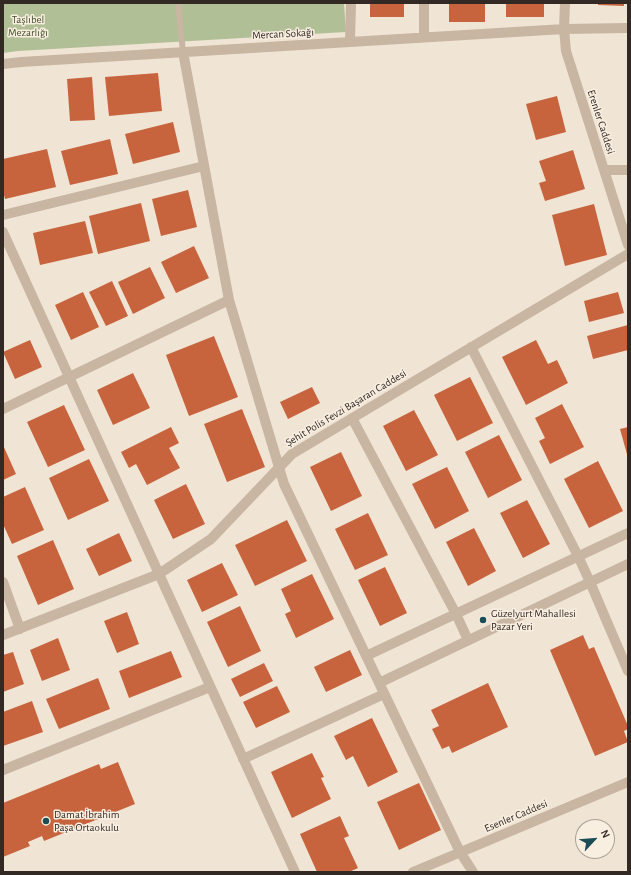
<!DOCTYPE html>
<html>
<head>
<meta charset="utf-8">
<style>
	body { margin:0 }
	#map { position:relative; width:631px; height:875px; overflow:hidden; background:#f0e5d5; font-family:"Alegreya Sans",sans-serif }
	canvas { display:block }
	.frame { position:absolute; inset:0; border:4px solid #332924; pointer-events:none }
	.north { position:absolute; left:575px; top:819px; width:40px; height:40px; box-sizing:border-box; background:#f9efe1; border:1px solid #aaa095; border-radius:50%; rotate:64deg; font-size:11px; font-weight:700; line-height:16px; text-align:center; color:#332924 }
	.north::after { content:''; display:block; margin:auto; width:14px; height:18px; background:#1a4e54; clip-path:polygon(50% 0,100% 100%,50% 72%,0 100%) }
</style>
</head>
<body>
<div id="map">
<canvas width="631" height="875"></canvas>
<div class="frame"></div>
<div class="north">N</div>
</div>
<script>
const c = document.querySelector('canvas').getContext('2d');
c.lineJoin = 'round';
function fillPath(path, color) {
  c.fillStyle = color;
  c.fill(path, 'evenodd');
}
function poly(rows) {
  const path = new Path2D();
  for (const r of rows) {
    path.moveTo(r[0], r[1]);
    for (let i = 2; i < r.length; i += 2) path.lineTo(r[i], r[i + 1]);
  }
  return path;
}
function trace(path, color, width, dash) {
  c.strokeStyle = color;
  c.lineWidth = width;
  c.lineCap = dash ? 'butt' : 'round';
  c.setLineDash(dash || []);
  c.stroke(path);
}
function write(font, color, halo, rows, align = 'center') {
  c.font = font + ' "Alegreya Sans",sans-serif';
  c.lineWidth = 3;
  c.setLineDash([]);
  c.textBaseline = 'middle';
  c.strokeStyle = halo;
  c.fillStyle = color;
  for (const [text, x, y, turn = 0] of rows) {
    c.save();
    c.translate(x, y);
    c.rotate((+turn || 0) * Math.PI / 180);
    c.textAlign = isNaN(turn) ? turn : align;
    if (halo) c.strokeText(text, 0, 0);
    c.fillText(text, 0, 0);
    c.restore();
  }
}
const green = poly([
	[3,3,344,3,346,32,18,51,3,53]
]);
const building = poly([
	[370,3,404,3,404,17,370,17],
	[449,3,485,3,485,22,449,22],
	[506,3,544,3,544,17,506,17],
	[598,3,624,3,624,6,598,5],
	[158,73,162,111,109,116,105,77],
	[92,77,95,120,70,121,67,79],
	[557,96,566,132,536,140,526,104],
	[173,122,180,152,133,164,125,134],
	[110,139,118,174,70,185,61,151],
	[47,149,56,187,5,199,3,191,3,159],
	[573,150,585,189,545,201,539,183,546,181,539,161],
	[188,190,197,227,161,236,152,199],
	[141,203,150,241,98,254,89,216],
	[594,204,607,255,565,266,552,215],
	[85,221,93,253,40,265,33,233],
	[194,246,209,278,176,293,161,262],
	[150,267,165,298,133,314,118,282],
	[112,281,128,316,106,326,89,292],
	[83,292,99,327,71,340,55,305],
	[618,292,624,313,589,322,584,301],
	[628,325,628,350,593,359,587,336],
	[214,336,238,397,189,416,166,355],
	[30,340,42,367,15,379,3,352],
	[536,340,548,364,557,360,568,383,526,405,502,357],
	[133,373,150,408,113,425,97,390],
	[470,377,493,423,457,441,434,395],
	[312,387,320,403,288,419,280,402],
	[562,404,584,447,550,464,539,441,545,438,535,418],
	[64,405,85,450,48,467,27,422],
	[242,409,265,467,227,482,204,424],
	[414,410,438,455,406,471,383,426],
	[171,427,179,443,169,448,180,468,147,485,136,464,129,468,121,452],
	[628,427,628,458,620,429],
	[499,435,522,480,488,498,465,452],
	[3,445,16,474,3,480],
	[341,452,362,496,331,511,310,467],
	[89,459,109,501,68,520,49,478],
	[598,461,623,511,589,528,564,479],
	[447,467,469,511,435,529,412,484],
	[186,484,205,524,173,539,154,500],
	[25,487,44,530,12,544,3,524,3,497],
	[527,500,550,544,523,558,500,513],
	[368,513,388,555,355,570,335,529],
	[287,520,307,561,255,586,235,545],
	[474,528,496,571,468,586,446,542],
	[119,533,132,561,99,576,86,549],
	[53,540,74,589,38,605,17,556],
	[222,563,238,595,202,612,187,580],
	[385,567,407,613,380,626,358,580],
	[312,574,334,619,296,638,285,614,291,611,281,589],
	[240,606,261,651,228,667,207,622],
	[127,612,139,644,117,653,104,621],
	[583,635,589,649,594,647,628,726,628,729,624,731,628,742,595,756,550,650],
	[58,638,70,670,42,681,30,650],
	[350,650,362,675,326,692,314,667],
	[171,651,182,677,129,698,119,671],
	[13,652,24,684,3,692,3,655],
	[264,663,273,681,240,697,231,679],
	[98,678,110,709,59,729,46,699],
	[488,683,508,727,452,753,449,746,442,749,432,729,439,726,431,710],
	[277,686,290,712,256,728,243,702],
	[32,701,43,732,3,746,3,712],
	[372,718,398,772,368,787,353,756,346,760,334,736],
	[312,753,324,777,321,778,331,799,292,818,271,772],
	[118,762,135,804,44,841,42,836,28,842,30,846,3,857,3,803,99,764,101,769],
	[419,783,441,830,399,850,377,802],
	[340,816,349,836,344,838,358,868,349,872,317,872,300,834]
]);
const lane = poly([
	[178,3,183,52]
]);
const street = poly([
	[424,3,424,37],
	[565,3,564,29,566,51,628,245],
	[350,42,351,3],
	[183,52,229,300,284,484,460,852,473,872],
	[3,64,21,62,564,29,628,28],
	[604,170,628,170],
	[3,215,204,166],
	[3,232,295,872],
	[471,347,578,556,590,582,628,671],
	[3,409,229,300],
	[352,418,456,614,468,640],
	[3,582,20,629],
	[3,635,159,574,211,539,292,454,628,254],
	[366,656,628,533],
	[379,683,628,564],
	[243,759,384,694],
	[3,770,210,687],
	[413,872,628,782]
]);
const markers = [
	[483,620,4,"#1a4e54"],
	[46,821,4,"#1a4e54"]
];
const parkNames = [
	["Taşlıbel",28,20],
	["Mezarlığı",28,33]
];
const streetNames = [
	["Mercan Sokağı",283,34,-3],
	["Erenler Caddesi",601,122,72],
	["Şehit Polis Fevzi Başaran Caddesi",346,408,-31],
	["Esenler Caddesi",516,816,-23]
];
const poiNames = [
	["Güzelyurt Mahallesi",491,614],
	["Pazar Yeri",491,627],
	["Damat İbrahim",54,815],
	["Paşa Ortaokulu",54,828]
];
fillPath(green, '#b0bf96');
fillPath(building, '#c7633d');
trace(lane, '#c8b5a2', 6);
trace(street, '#c8b5a2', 10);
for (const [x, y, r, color] of markers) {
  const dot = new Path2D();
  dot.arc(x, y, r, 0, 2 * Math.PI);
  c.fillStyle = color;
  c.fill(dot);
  trace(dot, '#f9efe1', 1.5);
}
write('11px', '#415128', '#f9efe1', parkNames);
write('11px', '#332924', '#f9efe1', streetNames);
write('11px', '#332924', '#f9efe1', poiNames, 'left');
</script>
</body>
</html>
